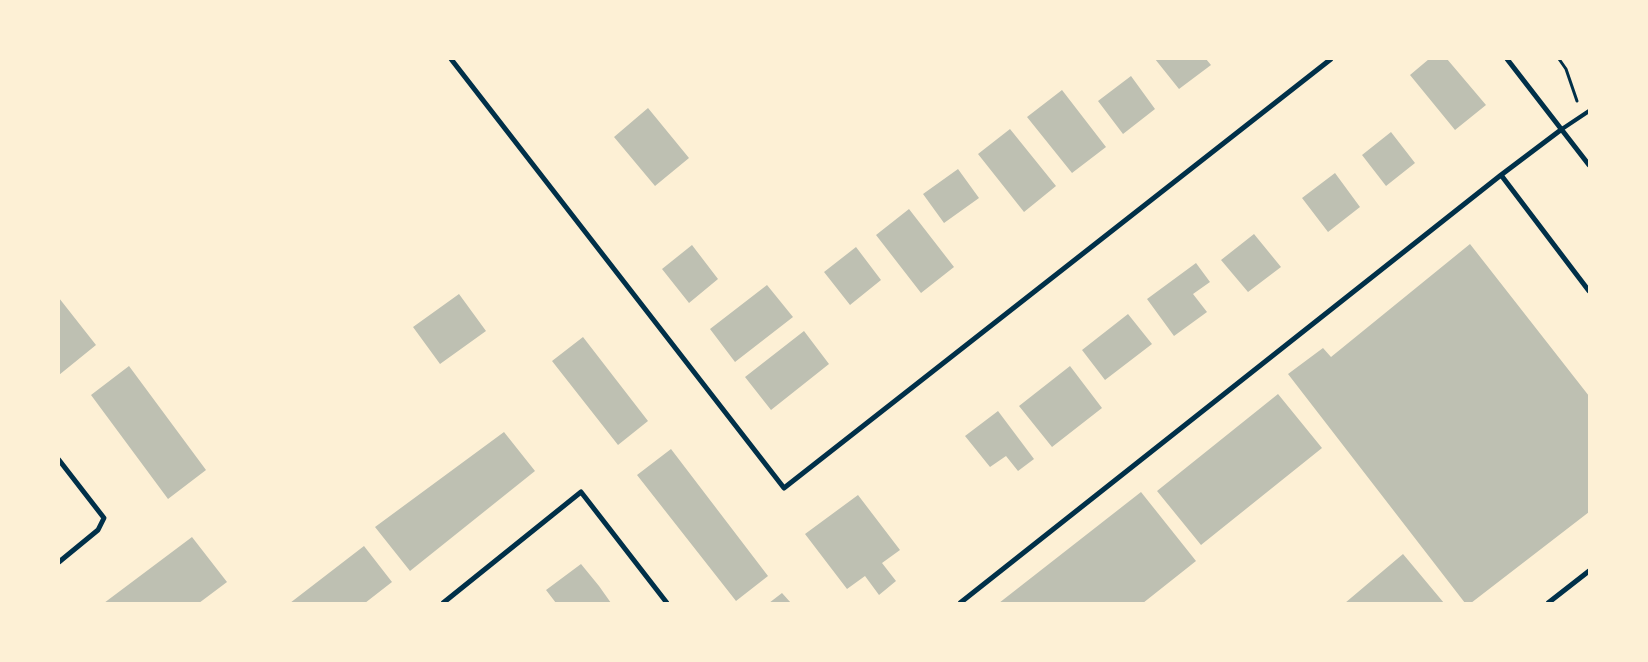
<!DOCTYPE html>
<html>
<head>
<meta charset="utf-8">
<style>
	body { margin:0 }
	#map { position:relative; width:1648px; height:662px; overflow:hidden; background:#fdf0d5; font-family:"Noto Sans",sans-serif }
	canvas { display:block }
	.frame { position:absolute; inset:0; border:60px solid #fdf0d5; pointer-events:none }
</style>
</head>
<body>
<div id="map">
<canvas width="1648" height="662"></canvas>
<div class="frame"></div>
</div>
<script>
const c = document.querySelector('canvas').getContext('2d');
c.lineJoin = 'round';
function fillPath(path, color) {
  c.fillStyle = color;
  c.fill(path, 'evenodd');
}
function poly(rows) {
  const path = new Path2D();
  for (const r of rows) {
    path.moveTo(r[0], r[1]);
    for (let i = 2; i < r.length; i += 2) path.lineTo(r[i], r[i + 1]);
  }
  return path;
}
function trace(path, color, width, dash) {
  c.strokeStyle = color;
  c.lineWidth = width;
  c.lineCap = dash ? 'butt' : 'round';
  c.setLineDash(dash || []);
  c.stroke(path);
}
const building = poly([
	[1155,59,1206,59,1211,65,1179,89],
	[1429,59,1447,59,1486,105,1455,130,1410,75],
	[1131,76,1155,109,1123,134,1098,101],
	[1062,90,1106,147,1072,173,1027,117],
	[648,108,689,158,655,186,614,137],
	[1010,129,1056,186,1024,212,978,154],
	[1391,132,1415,163,1386,186,1362,155],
	[958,169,979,198,944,223,923,194],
	[1335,173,1360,207,1328,232,1302,198],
	[909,209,954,267,921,293,876,235],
	[1254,234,1281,267,1248,292,1221,260],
	[1470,244,1589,396,1589,512,1471,603,1465,603,1288,374,1323,348,1331,357],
	[692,245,718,279,689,303,662,269],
	[856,247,881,280,850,305,824,272],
	[1196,263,1210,282,1193,294,1207,312,1174,336,1147,299],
	[767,285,793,317,735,362,710,329],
	[459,294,486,331,440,364,413,327],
	[59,298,96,345,59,375],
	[1128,314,1152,344,1105,380,1082,350],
	[804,331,829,364,771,410,745,377],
	[583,337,648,421,618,445,552,361],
	[129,366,206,470,168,499,91,395],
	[1070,366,1102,408,1052,447,1019,406],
	[1278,394,1322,448,1201,545,1157,491],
	[998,411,1034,459,1018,471,1006,456,990,467,965,436],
	[504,432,535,471,410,571,375,527],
	[671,449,768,576,736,601,637,475],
	[1141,492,1196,561,1143,603,999,603],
	[858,495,900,550,882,563,896,581,879,595,865,576,847,589,805,534],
	[192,537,227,582,199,603,104,603],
	[364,546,392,582,365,603,290,603],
	[1403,554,1444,603,1345,603],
	[581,564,599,586,611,603,556,603,546,590],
	[782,593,791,603,769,603]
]);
const path = poly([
	[1559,59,1566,69,1577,101]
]);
const service = poly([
	[1562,129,1589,111]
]);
const minor = poly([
	[451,59,784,488,1331,59],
	[1507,59,1589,165],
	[1501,175,1589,291],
	[59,460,104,518,98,530,59,562],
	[443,603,581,492,667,603],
	[960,603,1501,175,1562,129],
	[1548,603,1589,571]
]);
fillPath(building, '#bec0b2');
trace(path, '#003049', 3);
trace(service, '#003049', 4);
trace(minor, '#003049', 5);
</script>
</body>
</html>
